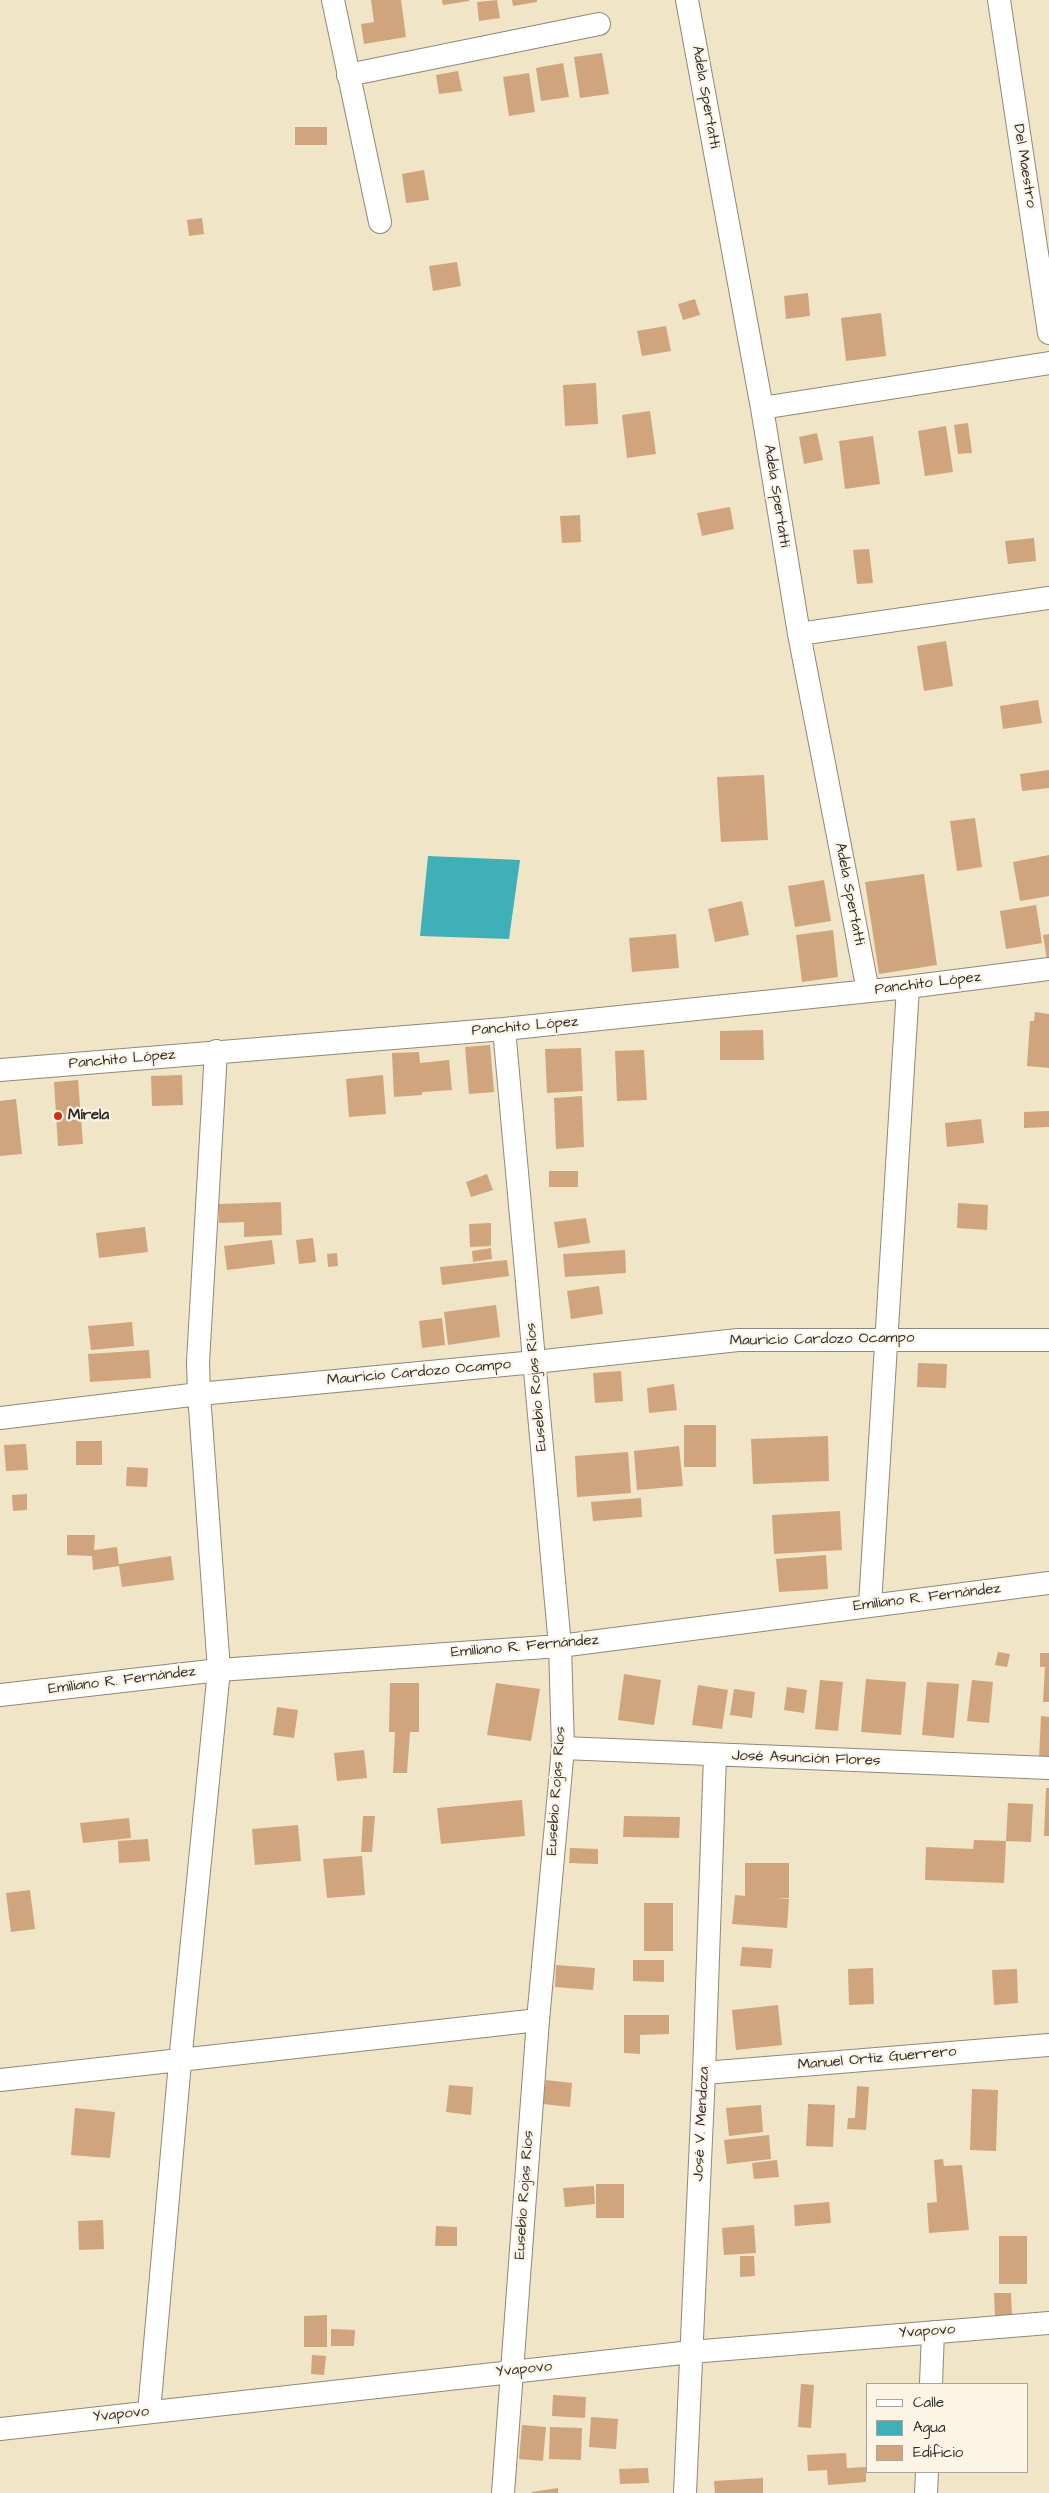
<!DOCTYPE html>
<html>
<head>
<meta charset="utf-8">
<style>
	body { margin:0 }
	#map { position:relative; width:1049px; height:2493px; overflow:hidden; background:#f1e5c8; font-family:"Architects Daughter",sans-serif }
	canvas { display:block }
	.legend { position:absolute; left:866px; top:2383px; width:162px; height:90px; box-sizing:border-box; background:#fcf5e5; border:1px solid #a8a49b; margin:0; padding:6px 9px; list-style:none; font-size:15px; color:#2b2b2b }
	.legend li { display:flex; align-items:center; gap:10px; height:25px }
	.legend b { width:25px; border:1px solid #a8a49b }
</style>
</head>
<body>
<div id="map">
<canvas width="1049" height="2493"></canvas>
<ul class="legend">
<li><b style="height:6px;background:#fff"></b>Calle</li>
<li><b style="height:14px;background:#3fb0b7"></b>Agua</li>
<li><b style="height:14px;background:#d0a47c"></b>Edificio</li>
</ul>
</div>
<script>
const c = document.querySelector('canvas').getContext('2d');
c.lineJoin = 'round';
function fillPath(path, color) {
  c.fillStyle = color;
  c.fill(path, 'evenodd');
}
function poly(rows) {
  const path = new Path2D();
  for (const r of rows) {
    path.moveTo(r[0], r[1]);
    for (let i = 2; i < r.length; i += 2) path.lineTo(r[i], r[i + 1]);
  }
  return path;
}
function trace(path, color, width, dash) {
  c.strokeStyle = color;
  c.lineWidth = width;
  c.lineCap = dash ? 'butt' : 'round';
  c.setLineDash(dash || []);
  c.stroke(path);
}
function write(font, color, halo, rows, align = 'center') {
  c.font = font + ' "Architects Daughter",sans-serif';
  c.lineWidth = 4.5;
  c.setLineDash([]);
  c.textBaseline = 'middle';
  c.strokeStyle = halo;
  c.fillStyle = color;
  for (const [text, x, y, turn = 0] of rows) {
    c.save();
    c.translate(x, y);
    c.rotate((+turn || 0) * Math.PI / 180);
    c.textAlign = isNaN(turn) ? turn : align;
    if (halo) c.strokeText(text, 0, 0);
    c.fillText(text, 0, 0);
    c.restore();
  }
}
const water = poly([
	[428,856,520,860,509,939,420,936]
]);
const building = poly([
	[371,0,401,0,406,37,364,44,361,24,374,22],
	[442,0,469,0,469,1,443,5],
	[497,0,500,18,479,21,477,2],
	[512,0,537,0,537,2,513,6],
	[602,53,609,94,580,98,574,57],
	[563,63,569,97,541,101,536,68],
	[458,71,462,91,439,94,436,75],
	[529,73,535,112,509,116,503,77],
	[295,127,327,127,327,145,295,145],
	[424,170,429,200,406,203,402,174],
	[202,218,204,234,189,236,187,220],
	[457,262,461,286,433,291,429,266],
	[808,293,810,316,786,319,784,296],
	[695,299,700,315,683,320,678,304],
	[881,313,886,356,846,361,841,318],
	[666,326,671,351,642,356,637,331],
	[596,383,598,424,565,426,563,385],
	[650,411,656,454,627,458,622,415],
	[968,423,972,453,958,454,954,425],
	[946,426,953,472,925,476,918,431],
	[817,433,823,460,804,464,799,437],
	[873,436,880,484,845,489,839,441],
	[730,507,734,529,702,536,697,513],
	[580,515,581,542,562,543,560,516],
	[1034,538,1036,561,1008,564,1005,541],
	[869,549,873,583,857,584,853,550],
	[946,641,953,686,924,691,917,646],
	[1038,700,1042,723,1003,729,1000,706],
	[1049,770,1049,788,1022,791,1020,774],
	[764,775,768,840,721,842,717,777],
	[975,818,982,867,957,871,950,821],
	[1049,855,1049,896,1020,901,1013,862],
	[924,874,937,965,879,974,865,882],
	[824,880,831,921,795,927,788,886],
	[742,901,749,935,715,942,708,909],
	[1036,905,1042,943,1006,949,1000,911],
	[833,930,838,977,802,982,796,935],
	[676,934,679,968,632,972,629,938],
	[1049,934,1049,959,1047,960,1043,935],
	[1035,1012,1049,1014,1049,1068,1027,1066,1030,1021,1034,1021],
	[763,1030,764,1060,720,1060,720,1031],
	[490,1045,494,1092,469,1094,465,1047],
	[581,1048,583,1091,547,1093,545,1049],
	[644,1050,647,1100,617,1101,615,1051],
	[419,1052,420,1063,449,1060,452,1090,422,1092,422,1095,394,1097,392,1053],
	[182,1075,183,1105,152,1106,151,1076],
	[383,1075,386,1114,349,1117,346,1079],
	[78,1080,83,1144,58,1146,54,1082],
	[582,1096,584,1147,556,1149,554,1098],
	[16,1099,22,1154,0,1156,0,1101],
	[1049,1111,1049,1127,1024,1128,1024,1112],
	[981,1119,984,1143,947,1147,945,1123],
	[549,1171,578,1171,578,1187,549,1187],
	[487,1174,493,1190,471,1197,466,1182],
	[281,1202,282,1235,244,1237,244,1222,219,1223,219,1204],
	[958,1203,988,1205,987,1230,957,1228],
	[586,1218,590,1243,558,1248,554,1222],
	[491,1223,491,1246,470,1247,469,1224],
	[145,1227,148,1252,99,1258,96,1233],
	[313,1238,316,1262,299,1264,296,1240],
	[272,1240,275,1264,227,1270,224,1246],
	[491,1248,492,1259,473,1262,472,1251],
	[625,1250,626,1273,565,1277,563,1254],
	[337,1253,338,1266,328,1267,327,1254],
	[507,1260,509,1276,442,1285,440,1267],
	[599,1286,603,1314,571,1319,567,1291],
	[496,1305,500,1337,448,1345,444,1312],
	[442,1318,445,1345,422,1348,419,1321],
	[132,1322,134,1346,91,1350,88,1326],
	[149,1350,151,1378,90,1382,88,1354],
	[918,1363,947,1364,946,1388,917,1387],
	[621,1371,623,1401,595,1403,593,1373],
	[674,1384,677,1410,649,1413,647,1388],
	[684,1425,716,1425,716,1467,684,1467],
	[828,1436,829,1481,753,1484,751,1439],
	[76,1441,102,1441,102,1465,76,1465],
	[26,1444,28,1470,6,1471,4,1445],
	[679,1446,683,1486,637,1490,634,1451],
	[628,1452,631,1493,577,1497,575,1456],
	[127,1467,148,1468,147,1487,126,1486],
	[27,1494,27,1510,13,1511,12,1495],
	[641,1498,642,1517,593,1521,591,1502],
	[840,1511,842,1550,774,1554,772,1515],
	[67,1535,95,1535,94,1550,117,1547,119,1564,171,1556,174,1580,122,1587,119,1566,93,1570,92,1556,67,1555],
	[826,1555,828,1589,779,1592,776,1559],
	[998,1652,1010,1654,1007,1667,995,1665],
	[1040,1653,1049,1653,1049,1702,1043,1702,1045,1667,1040,1667],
	[624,1674,661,1680,654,1725,618,1720],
	[866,1679,906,1682,901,1735,861,1732],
	[820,1680,843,1682,838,1731,815,1729],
	[972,1680,993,1682,989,1723,967,1721],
	[927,1682,959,1684,954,1738,922,1735],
	[390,1683,419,1683,419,1732,410,1732,407,1773,393,1773,395,1732,389,1732],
	[496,1683,540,1689,531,1741,487,1735],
	[698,1685,728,1690,722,1729,692,1725],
	[787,1687,807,1690,804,1713,784,1710],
	[734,1689,755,1692,752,1718,730,1715],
	[277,1707,298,1710,294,1738,273,1735],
	[1041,1716,1049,1717,1049,1758,1039,1758],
	[364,1750,367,1778,337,1781,334,1753],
	[1046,1788,1049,1788,1049,1836,1044,1836],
	[522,1800,525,1836,441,1844,437,1808],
	[1008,1803,1033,1804,1031,1842,1006,1841],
	[363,1816,375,1816,372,1852,361,1852],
	[624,1816,680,1817,679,1838,623,1837],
	[129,1818,131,1838,83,1843,80,1823],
	[298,1825,301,1861,255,1865,252,1829],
	[148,1839,150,1861,119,1863,118,1841],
	[974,1840,1006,1841,1004,1883,925,1880,926,1847,973,1849],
	[570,1848,598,1849,598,1864,569,1863],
	[362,1856,365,1895,327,1898,323,1859],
	[745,1863,789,1863,789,1898,776,1898,789,1899,787,1928,732,1924,735,1895,745,1896],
	[30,1890,35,1929,11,1932,6,1893],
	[644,1903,673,1903,673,1951,644,1951],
	[742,1947,773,1949,771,1968,740,1966],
	[633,1960,664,1960,664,1982,633,1981],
	[556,1965,595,1968,593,1990,555,1987],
	[873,1968,874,2004,849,2005,848,1969],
	[1017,1969,1018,2003,994,2005,992,1970],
	[778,2005,782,2045,736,2050,732,2010],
	[624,2015,669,2015,669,2034,640,2035,640,2054,624,2053],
	[546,2080,572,2083,570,2107,543,2104],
	[449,2085,473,2087,471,2115,446,2112],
	[857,2086,869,2087,866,2130,847,2129,848,2118,855,2118],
	[972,2089,998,2090,996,2151,970,2150],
	[808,2104,835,2105,833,2147,806,2146],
	[761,2105,763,2132,729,2136,726,2108],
	[75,2108,115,2112,110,2158,71,2155],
	[769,2135,771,2159,727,2164,724,2140],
	[943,2159,944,2166,962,2165,969,2230,929,2233,927,2203,937,2202,934,2160],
	[777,2160,779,2177,754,2179,752,2163],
	[596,2184,624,2184,624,2218,596,2218],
	[594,2186,595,2204,565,2207,563,2188],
	[829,2202,831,2223,795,2226,794,2205],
	[103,2220,104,2249,79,2250,78,2221],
	[754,2225,756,2253,724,2255,722,2228],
	[436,2226,457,2227,457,2246,435,2246],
	[999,2236,1027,2236,1027,2284,999,2284],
	[740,2256,754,2256,755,2276,740,2277],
	[994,2293,1011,2293,1012,2315,995,2316],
	[327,2315,327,2347,304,2347,304,2316],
	[331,2329,355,2330,354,2346,331,2346],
	[312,2355,326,2356,324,2375,311,2374],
	[801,2384,814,2385,811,2428,798,2427],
	[553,2395,586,2397,585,2418,552,2416],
	[591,2417,618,2419,616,2449,589,2447],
	[522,2425,546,2427,543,2461,519,2459],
	[550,2427,582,2428,581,2460,549,2459],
	[846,2453,847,2468,866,2467,866,2482,828,2485,827,2470,808,2471,807,2455],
	[648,2468,649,2483,620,2484,619,2469],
	[763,2478,763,2493,715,2493,714,2481],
	[558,2488,558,2493,532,2493,532,2492]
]);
const street = poly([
	[333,0,380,222],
	[687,0,762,408,799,634,868,991],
	[999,0,1049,333],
	[348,75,599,24],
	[762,408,1049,363],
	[799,634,1049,598],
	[0,1070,504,1029,908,987,1049,969],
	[0,1418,199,1394,535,1362,738,1340,1049,1340],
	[870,1605,908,987],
	[0,1695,219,1670,560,1646,1049,1583],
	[563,1748,1049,1768],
	[704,2073,1049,2045],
	[0,2080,538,2020],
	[931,2384,933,2332],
	[149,2412,180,2062,219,1670,199,1394,198,1362,216,1051],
	[0,2429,691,2352,1049,2323],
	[503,2493,538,2020,563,1748,560,1646,504,1029],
	[685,2493,704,2073,715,1755],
	[926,2493,927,2472]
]);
const markers = [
	[58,1116,5,"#c8321e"]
];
const streetNames = [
	["Adela Spertatti",705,97,80],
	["Del Maestro",1024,166,81],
	["Adela Spertatti",776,496,81],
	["Adela Spertatti",849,894,79],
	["Panchito López",928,984,-7],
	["Panchito López",525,1027,-5],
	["Panchito López",122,1060,-5],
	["Mauricio Cardozo Ocampo",822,1340,-1],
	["Mauricio Cardozo Ocampo",419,1373,-5],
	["Eusebio Rojas Ríos",537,1387,-95],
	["Emiliano R. Fernández",927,1598,-7],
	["Emiliano R. Fernández",525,1647,-5],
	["Emiliano R. Fernández",122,1681,-7],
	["José Asunción Flores",806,1759,2],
	["Eusebio Rojas Ríos",557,1791,-86],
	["Manuel Ortiz Guerrero",877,2059,-5],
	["José V. Mendoza",702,2124,-87],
	["Eusebio Rojas Ríos",525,2195,-86],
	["Yvapovo",927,2332,-4],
	["Yvapovo",524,2370,-6],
	["Yvapovo",121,2415,-6]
];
const poiNames = [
	["Mírela",68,1116]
];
fillPath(water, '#3fb0b7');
fillPath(building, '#d0a47c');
trace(street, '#8e887a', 24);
trace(street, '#fff', 22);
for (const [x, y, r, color] of markers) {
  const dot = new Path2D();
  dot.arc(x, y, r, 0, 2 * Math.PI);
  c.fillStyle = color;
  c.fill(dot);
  trace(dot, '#fcf5e5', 2);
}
write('15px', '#2b2b2b', '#fcf5e5', streetNames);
write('bold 15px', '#2b2b2b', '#fcf5e5', poiNames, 'left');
</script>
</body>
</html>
